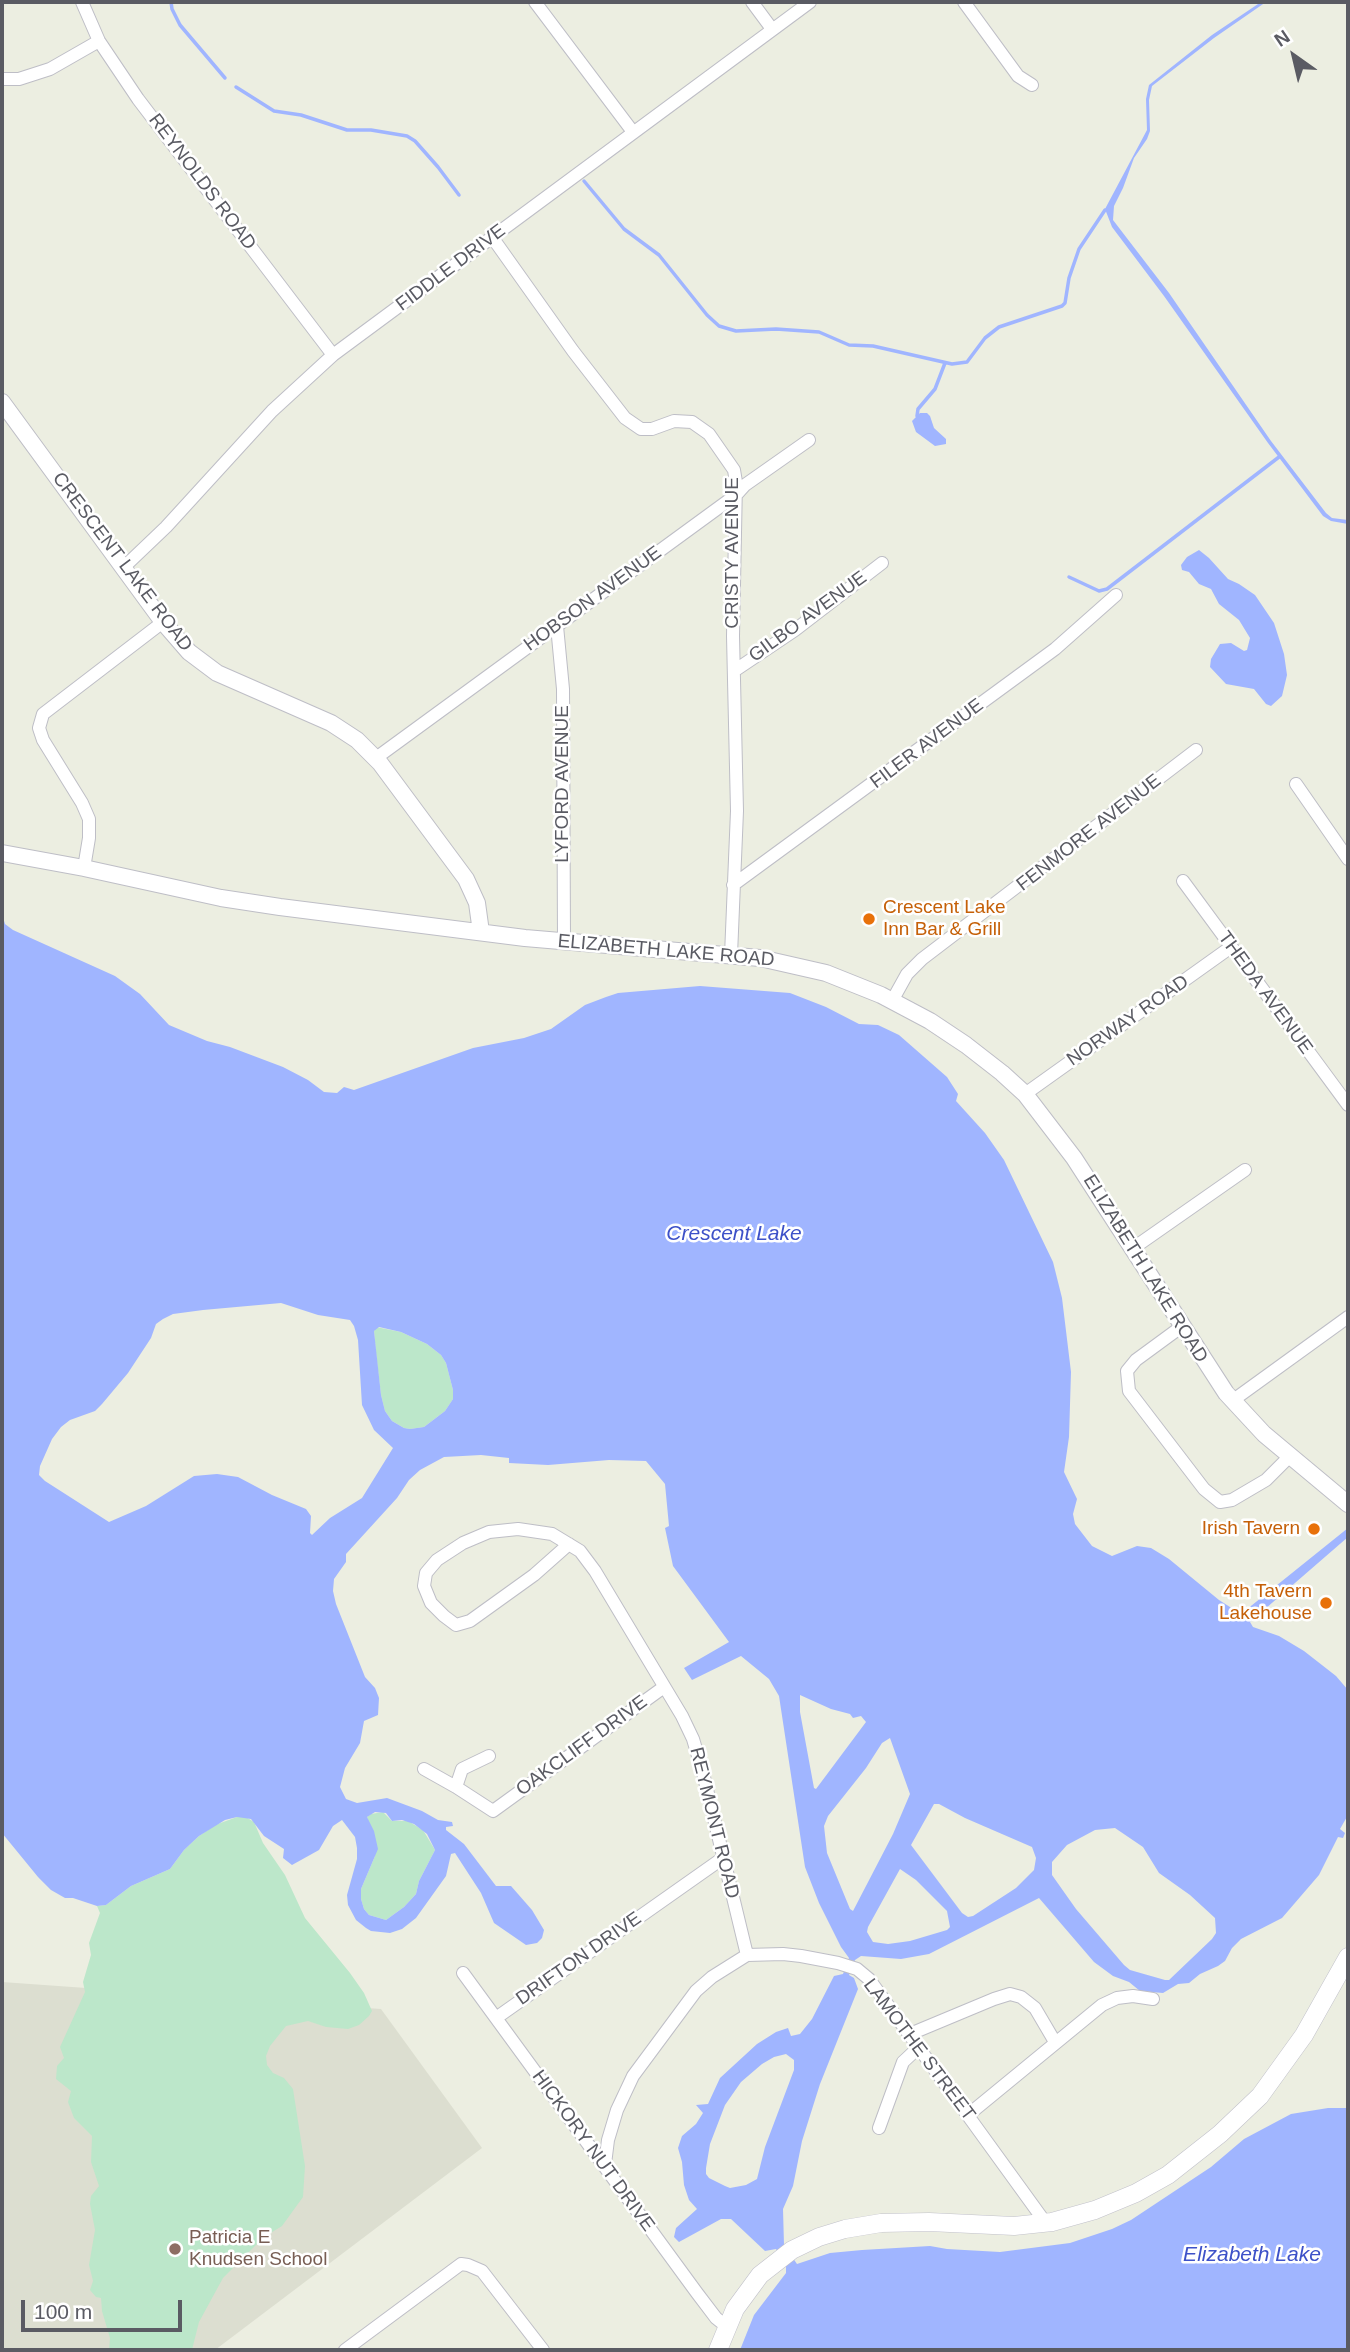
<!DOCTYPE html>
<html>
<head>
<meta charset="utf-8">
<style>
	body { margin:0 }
	#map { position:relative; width:1350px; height:2352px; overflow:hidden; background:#eceee1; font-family:Arial,sans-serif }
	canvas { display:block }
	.frame { position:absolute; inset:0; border:4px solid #5a5b63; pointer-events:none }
	.north { position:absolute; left:1259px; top:21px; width:70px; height:70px; -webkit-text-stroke:5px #fff; paint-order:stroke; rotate:326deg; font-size:19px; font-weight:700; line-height:28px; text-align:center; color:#5a5b63 }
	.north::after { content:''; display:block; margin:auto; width:24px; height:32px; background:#5a5b63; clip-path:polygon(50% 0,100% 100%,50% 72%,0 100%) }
	.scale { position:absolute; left:21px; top:2300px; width:161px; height:32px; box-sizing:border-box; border:4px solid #5a5b63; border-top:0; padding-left:9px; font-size:21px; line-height:24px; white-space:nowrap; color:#5a5b63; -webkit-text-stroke:5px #fff; paint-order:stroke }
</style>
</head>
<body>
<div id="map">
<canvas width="1350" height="2352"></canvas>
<div class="frame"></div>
<div class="north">N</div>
<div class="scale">100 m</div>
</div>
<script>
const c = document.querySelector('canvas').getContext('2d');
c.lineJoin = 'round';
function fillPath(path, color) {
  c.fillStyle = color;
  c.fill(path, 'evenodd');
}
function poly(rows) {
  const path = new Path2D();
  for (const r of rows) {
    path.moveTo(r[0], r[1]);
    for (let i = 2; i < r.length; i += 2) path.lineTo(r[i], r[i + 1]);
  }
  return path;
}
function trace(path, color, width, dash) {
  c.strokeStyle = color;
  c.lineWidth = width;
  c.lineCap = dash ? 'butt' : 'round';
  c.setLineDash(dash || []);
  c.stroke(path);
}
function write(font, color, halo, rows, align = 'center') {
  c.font = font + ' Arial,sans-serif';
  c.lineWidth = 5;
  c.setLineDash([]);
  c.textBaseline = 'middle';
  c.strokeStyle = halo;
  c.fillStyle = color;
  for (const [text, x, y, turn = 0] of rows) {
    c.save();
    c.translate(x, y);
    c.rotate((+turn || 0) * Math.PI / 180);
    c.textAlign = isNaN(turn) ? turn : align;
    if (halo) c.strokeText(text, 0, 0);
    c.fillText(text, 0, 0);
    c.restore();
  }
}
const education = poly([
	[2,1982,381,2009,482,2148,215,2350,2,2350]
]);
const green = poly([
	[376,1327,401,1332,427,1344,441,1355,446,1363,453,1390,453,1399,445,1411,424,1427,410,1429,404,1428,392,1421,385,1411,381,1395,376,1353,374,1331],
	[383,1812,392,1821,408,1821,423,1830,435,1850,419,1881,416,1894,404,1907,386,1920,369,1915,364,1909,361,1899,361,1889,375,1856,367,1817,371,1814],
	[237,1817,246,1817,254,1822,263,1843,285,1875,305,1918,350,1973,364,1993,372,2011,369,2016,359,2025,348,2029,326,2027,308,2021,286,2026,270,2046,266,2056,267,2065,273,2073,284,2078,293,2089,305,2166,303,2197,282,2226,264,2237,223,2278,199,2322,192,2350,109,2350,110,2338,102,2311,101,2298,96,2297,90,2290,93,2281,89,2265,95,2230,90,2204,91,2196,99,2186,91,2162,92,2136,74,2118,68,2102,71,2091,56,2079,57,2066,64,2058,60,2047,85,1992,83,1982,91,1955,89,1943,100,1913,97,1906,106,1905,131,1886,170,1869,184,1850,199,1836,215,1825]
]);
const water = poly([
	[1261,2,1266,2,1214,38,1152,86,1149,100,1150,131,1147,139,1134,158,1123,188,1114,206,1113,220,1169,293,1271,441,1326,513,1332,518,1348,520,1348,524,1331,521,1323,516,1268,443,1164,296,1112,227,1105,209,1147,130,1146,99,1149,85,1212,35],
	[920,413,927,413,930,416,934,428,946,439,946,444,935,446,916,432,912,421],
	[1199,550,1209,558,1228,579,1239,584,1255,595,1274,623,1284,654,1287,675,1282,696,1271,706,1266,704,1254,689,1226,684,1210,667,1211,659,1220,644,1231,643,1244,651,1247,650,1250,638,1239,620,1219,604,1211,589,1199,584,1189,572,1182,570,1181,565,1187,557],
	[2,914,5,924,13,930,115,976,140,994,169,1025,207,1041,230,1047,283,1067,308,1080,324,1092,337,1093,344,1087,354,1090,473,1048,524,1038,551,1029,585,1005,606,997,618,993,700,986,790,993,826,1007,859,1024,878,1025,899,1035,947,1077,958,1094,956,1101,985,1133,1004,1160,1053,1262,1062,1298,1071,1372,1069,1437,1064,1472,1077,1499,1073,1514,1075,1524,1092,1546,1112,1556,1137,1546,1151,1548,1169,1559,1219,1600,1241,1614,1348,1528,1348,1537,1250,1622,1253,1627,1279,1636,1304,1651,1336,1676,1348,1690,1348,1815,1340,1829,1345,1833,1343,1838,1338,1837,1319,1875,1282,1918,1241,1939,1232,1948,1225,1961,1218,1966,1200,1974,1189,1983,1178,1984,1163,1993,1140,1991,1129,1982,1113,1976,1094,1962,1039,1898,929,1954,901,1959,861,1956,855,1960,849,1975,854,1978,858,1989,820,2084,802,2141,793,2186,783,2209,784,2245,797,2264,830,2253,862,2250,930,2246,947,2249,1000,2252,1070,2243,1112,2229,1131,2220,1211,2167,1244,2139,1291,2114,1328,2108,1348,2108,1348,2350,740,2350,754,2315,786,2273,786,2267,776,2249,765,2251,731,2219,721,2219,679,2242,674,2237,676,2228,697,2209,689,2200,684,2185,682,2162,678,2148,682,2136,696,2124,703,2113,696,2105,708,2104,720,2078,757,2044,776,2032,788,2028,791,2036,800,2034,812,2019,834,1976,843,1974,849,1958,841,1947,819,1903,805,1867,779,1696,769,1679,741,1656,692,1680,684,1668,729,1642,673,1566,665,1528,669,1526,665,1484,646,1461,609,1460,548,1465,509,1463,509,1458,481,1455,444,1457,420,1470,409,1480,397,1498,346,1554,346,1562,334,1579,333,1591,336,1604,365,1677,375,1688,379,1698,378,1715,364,1721,360,1743,345,1768,340,1787,346,1799,357,1803,387,1798,422,1811,438,1820,452,1822,453,1826,446,1827,446,1830,464,1844,496,1886,511,1886,532,1910,544,1930,542,1938,537,1943,526,1945,494,1923,481,1893,455,1853,451,1854,446,1876,416,1918,402,1929,390,1933,371,1931,366,1928,356,1920,348,1905,347,1895,357,1859,357,1848,355,1837,342,1820,333,1826,319,1850,292,1865,283,1858,284,1849,264,1836,251,1819,237,1817,225,1820,199,1836,184,1850,170,1869,131,1886,106,1905,97,1906,73,1898,65,1898,51,1890,38,1877,2,1833],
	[281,1303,318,1315,350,1320,354,1326,358,1340,362,1405,374,1430,393,1448,362,1498,330,1518,312,1535,310,1533,311,1516,306,1509,272,1495,238,1477,217,1474,194,1476,146,1506,109,1522,45,1481,39,1475,40,1466,52,1439,61,1427,70,1420,95,1411,102,1404,128,1373,151,1338,156,1324,163,1319,173,1314,203,1310],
	[379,1327,401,1332,427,1344,441,1355,446,1363,453,1390,453,1399,445,1411,424,1427,410,1429,404,1428,392,1421,385,1411,381,1395,374,1331],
	[800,1695,831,1709,850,1714,853,1718,861,1716,866,1722,816,1789,814,1788,800,1712],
	[890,1738,910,1794,893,1834,853,1911,850,1909,827,1853,824,1826,828,1816,866,1768,882,1743],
	[934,1804,939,1804,965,1818,1032,1847,1036,1858,1034,1870,1016,1888,973,1916,968,1917,962,1913,911,1845],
	[375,1812,386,1813,392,1821,402,1820,414,1824,427,1834,435,1850,419,1881,416,1894,404,1907,386,1920,369,1915,364,1909,361,1899,361,1889,378,1849,374,1831,367,1817],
	[1115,1828,1143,1847,1159,1873,1190,1895,1215,1918,1216,1933,1212,1939,1169,1980,1165,1980,1130,1970,1124,1965,1076,1909,1052,1875,1052,1862,1067,1845,1095,1830],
	[900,1869,916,1880,947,1911,950,1927,947,1930,910,1941,888,1944,873,1942,867,1932,868,1927],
	[786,2054,794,2060,794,2070,765,2147,757,2179,746,2185,730,2188,725,2186,709,2178,706,2174,706,2168,710,2144,725,2105,741,2082,762,2064,774,2057]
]);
const stream = poly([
	[171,2,172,9,180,25,225,78],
	[236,87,274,111,301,115,347,130,371,130,407,136,415,141,438,167,459,195],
	[584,181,624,229,659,255,707,315,719,326,736,331,776,329,819,332,849,345,873,346,952,364,967,362,985,338,999,327,1062,306,1065,303,1069,278,1079,249,1105,210],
	[917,416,918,409,935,389,945,363],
	[1069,577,1099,591,1107,589,1279,457]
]);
const minor = poly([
	[82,2,99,41,138,99,333,355],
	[535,2,633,132],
	[752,2,772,29],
	[964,2,1018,76,1032,85],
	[2,79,19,79,50,69,99,41],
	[492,237,573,351,625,418,641,429,652,429,674,421,692,422,709,434,734,470,736,482,733,636,737,811,731,955],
	[123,568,166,527,272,411,333,355,810,2],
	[557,626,563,689,564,942],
	[734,671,795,630,882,563],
	[376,758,736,495,745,485,809,440],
	[1296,784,1348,859],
	[84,868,89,838,89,819,82,803,43,740,39,728,43,714,163,622],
	[1183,881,1348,1105],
	[733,885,1055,649,1116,595],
	[892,1001,907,974,922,959,1196,750],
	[1025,1094,1231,947],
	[1132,1249,1245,1170],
	[1181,1327,1136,1360,1127,1371,1129,1391,1204,1489,1220,1502,1232,1500,1266,1480,1290,1456],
	[1232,1401,1348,1317],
	[569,1544,534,1575,470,1621,456,1625,444,1616,431,1603,424,1586,426,1573,437,1560,463,1543,489,1532,518,1529,552,1534,580,1551,595,1571,682,1716,693,1739,703,1773,747,1955],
	[489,1756,462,1769,456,1787,493,1811,664,1687],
	[424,1769,456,1787],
	[463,1973,697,2293,716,2318,726,2326],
	[496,2018,723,1858],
	[910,2034,994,1999,1010,1994,1021,1997,1035,2008,1055,2042],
	[968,2115,1102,2005,1117,1998,1133,1996,1153,1999],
	[879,2128,903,2062,919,2047],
	[605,2164,608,2140,617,2110,633,2076,696,1991,712,1977,747,1955,783,1954,801,1956,838,1963,857,1969,869,1979,1045,2222],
	[345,2350,461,2264,468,2265,482,2271,543,2350]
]);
const tertiary = poly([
	[2,402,163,622,189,652,217,673,331,723,357,740,380,763,466,879,477,903,481,932],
	[2,853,84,868,221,898,280,907,525,938,760,958,826,973,881,995,930,1021,966,1045,1002,1073,1025,1094,1074,1158,1226,1393,1264,1434,1348,1504]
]);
const secondary = poly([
	[718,2350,735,2309,760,2275,792,2250,819,2237,845,2229,881,2223,929,2222,1014,2226,1052,2222,1095,2210,1136,2193,1168,2175,1220,2134,1260,2096,1304,2035,1348,1957]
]);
const markers = [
	[869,919,7,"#e8710a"],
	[1314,1529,7,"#e8710a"],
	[1326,1603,7,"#e8710a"],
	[175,2249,7,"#8d6e63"]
];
const streetNames = [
	["REYNOLDS ROAD",202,182,53],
	["FIDDLE DRIVE",451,268,-37],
	["CRISTY AVENUE",733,553,-90],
	["CRESCENT LAKE ROAD",122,562,53],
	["HOBSON AVENUE",593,599,-36],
	["GILBO AVENUE",808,617,-36],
	["FILER AVENUE",927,744,-37],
	["LYFORD AVENUE",563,784,-90],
	["FENMORE AVENUE",1089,833,-38],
	["ELIZABETH LAKE ROAD",666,951,5],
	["THEDA AVENUE",1265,993,54],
	["NORWAY ROAD",1128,1021,-35],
	["ELIZABETH LAKE ROAD",1145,1269,58],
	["OAKCLIFF DRIVE",582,1746,-36],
	["REYMONT ROAD",714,1823,76],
	["DRIFTON DRIVE",579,1959,-35],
	["LAMOTHE STREET",919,2050,53],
	["HICKORY NUT DRIVE",593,2151,54]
];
const foodNames = [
	["Crescent Lake",883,908,"left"],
	["Inn Bar & Grill",883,930,"left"],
	["Irish Tavern",1300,1529],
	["4th Tavern",1312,1592],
	["Lakehouse",1312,1614]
];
const educationNames = [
	["Patricia E",189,2238],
	["Knudsen School",189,2260]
];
const waterNames = [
	["Crescent Lake",734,1234],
	["Elizabeth Lake",1252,2255]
];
fillPath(education, '#dcded0');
fillPath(green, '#bce7ca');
fillPath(water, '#a0b5ff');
trace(stream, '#a0b5ff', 3.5);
trace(minor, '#bebec6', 14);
trace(tertiary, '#bebec6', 18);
trace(secondary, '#c1c1ca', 19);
trace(minor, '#fff', 12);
trace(tertiary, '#fff', 16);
trace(secondary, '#fff', 18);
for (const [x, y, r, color] of markers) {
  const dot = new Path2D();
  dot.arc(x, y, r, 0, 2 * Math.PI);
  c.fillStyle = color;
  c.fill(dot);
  trace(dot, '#fff', 2.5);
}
write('19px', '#5a5b63', '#fff', streetNames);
write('19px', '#c56008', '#fff', foodNames, 'right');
write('19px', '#785e54', '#fff', educationNames, 'left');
write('italic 21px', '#3d51c8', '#fff', waterNames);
</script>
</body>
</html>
